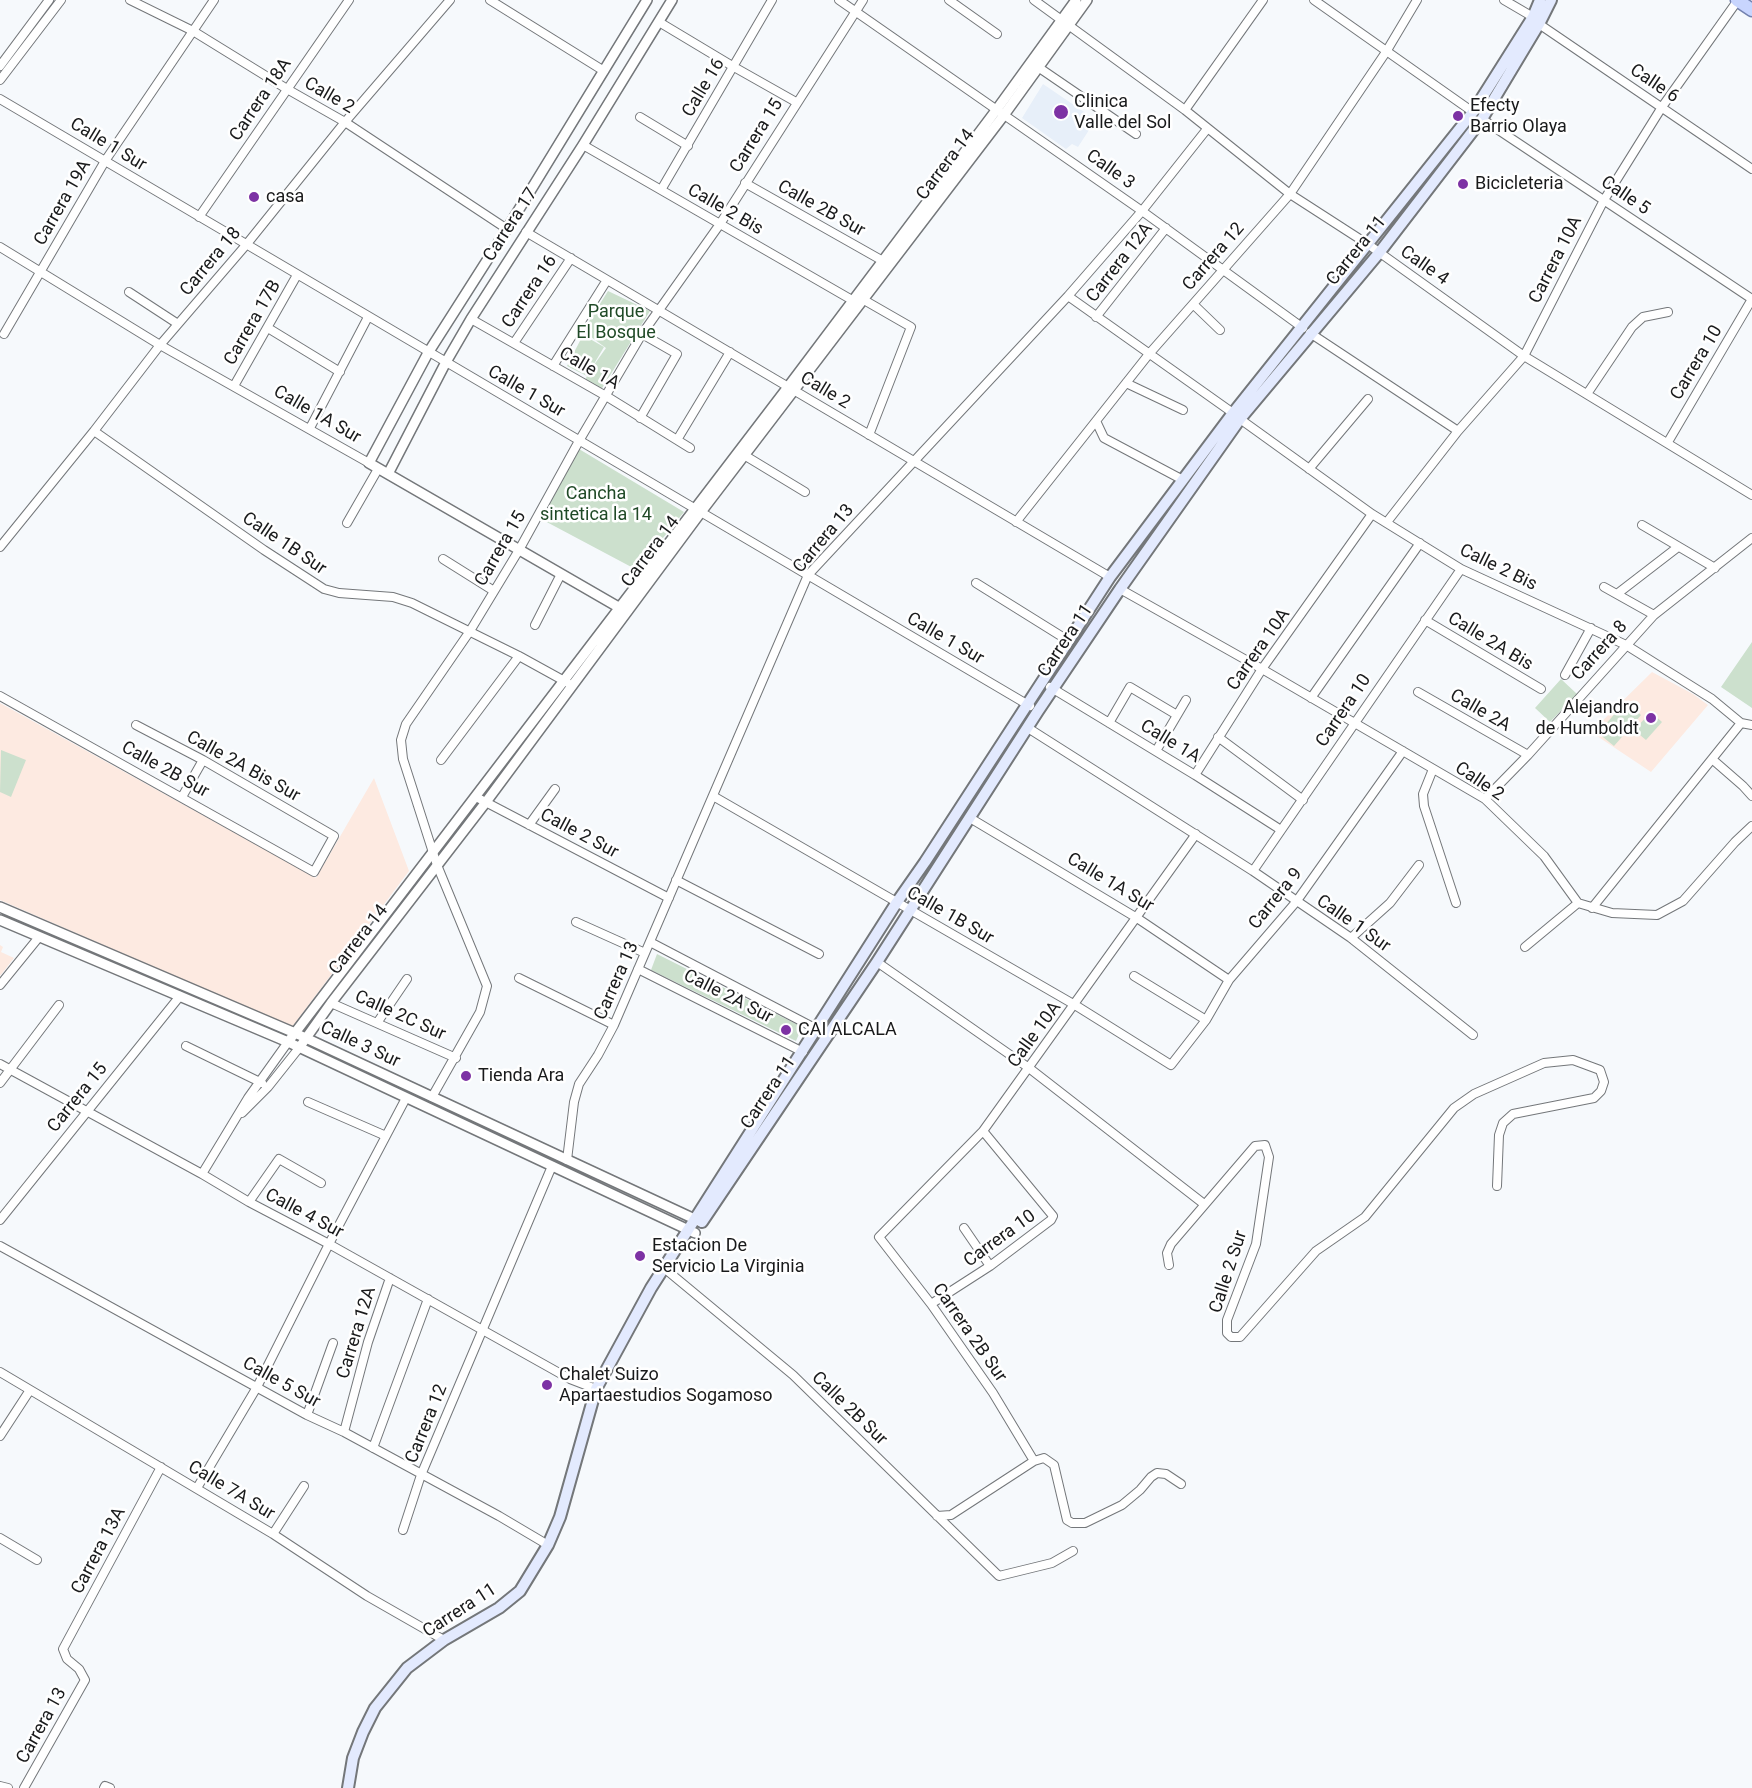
<!DOCTYPE html>
<html>
<head>
<meta charset="utf-8">
<style>
	body { margin:0 }
	canvas { display:block; background:#f6f9fc }
</style>
</head>
<body>
<canvas width="1752" height="1788"></canvas>
<script>
const c = document.querySelector('canvas').getContext('2d');
c.lineJoin = 'round';
function fillPath(path, color) {
  c.fillStyle = color;
  c.fill(path, 'evenodd');
}
function poly(rows) {
  const path = new Path2D();
  for (const r of rows) {
    path.moveTo(r[0], r[1]);
    for (let i = 2; i < r.length; i += 2) path.lineTo(r[i], r[i + 1]);
  }
  return path;
}
function trace(path, color, width, dash) {
  c.strokeStyle = color;
  c.lineWidth = width;
  c.lineCap = dash ? 'butt' : 'round';
  c.setLineDash(dash || []);
  c.stroke(path);
}
function write(font, color, halo, rows, align = 'center') {
  c.font = font + ' Roboto,sans-serif';
  c.lineWidth = 5;
  c.setLineDash([]);
  c.textBaseline = 'middle';
  c.strokeStyle = halo;
  c.fillStyle = color;
  for (const [text, x, y, turn = 0] of rows) {
    c.save();
    c.translate(x, y);
    c.rotate((+turn || 0) * Math.PI / 180);
    c.textAlign = isNaN(turn) ? turn : align;
    if (halo) c.strokeText(text, 0, 0);
    c.fillText(text, 0, 0);
    c.restore();
  }
}
const built = poly([
	[1043,84,1093,118,1089,125,1091,127,1078,147,1072,144,1066,149,1022,118]
]);
const education = poly([
	[1652,672,1693,694,1708,705,1651,772,1591,732],
	[0,703,316,878,374,778,409,871,292,1027,0,900],
	[0,945,3,947,1,952,14,958,0,976]
]);
const green = poly([
	[608,291,650,311,601,390,585,380,587,376,567,366,583,335,604,347,591,369,606,348,583,331],
	[579,449,684,512,637,570,541,519],
	[1752,642,1752,708,1721,687],
	[1561,679,1577,694,1550,722,1535,708],
	[1625,702,1641,715,1614,746,1598,733],
	[1651,712,1662,722,1646,740,1634,730],
	[1,750,26,760,11,797,0,792],
	[657,954,802,1027,796,1041,651,970]
]);
const minor = poly([
	[130,0,193,31,287,89,345,122,507,229],
	[490,0,604,71],
	[839,0,1142,211,1303,328],
	[949,0,997,34],
	[1034,0,1185,110,1290,194,1369,245,1524,356,1752,495],
	[1314,0,1473,112],
	[1504,0,1533,17],
	[659,22,734,67,796,102],
	[1539,24,1752,169],
	[0,66,49,0],
	[1038,67,1136,134],
	[0,80,61,0],
	[0,99,1030,706],
	[1185,110,1263,0],
	[640,117,688,146],
	[1482,119,1752,299],
	[583,145,852,300],
	[745,183,883,261],
	[661,190,772,0],
	[199,217,349,0],
	[526,232,1110,577],
	[0,247,160,345,369,463],
	[129,292,178,324],
	[1068,296,1233,413],
	[864,300,911,327,869,435],
	[1193,304,1220,330],
	[1096,317,1166,228],
	[471,319,606,396,690,448],
	[268,328,340,372],
	[1310,333,1458,431],
	[4,334,105,161,214,0],
	[514,343,571,258],
	[553,366,607,280],
	[1126,383,1183,410],
	[234,386,297,275],
	[1587,394,1632,327,1643,317,1668,312],
	[640,418,677,354,642,334],
	[1240,419,1372,514,1461,569,1626,645,1712,699,1741,723,1752,725],
	[1096,421,1104,438,1183,480],
	[310,428,368,317],
	[94,431,264,550,324,589,339,593,393,597,412,603,519,656,568,683],
	[677,440,730,352],
	[1668,442,1752,299],
	[744,455,805,492],
	[1309,469,1368,399],
	[1016,522,1149,354,1290,194,1386,52,1417,0],
	[1387,522,1458,431,1524,356,1604,200,1662,107,1738,0],
	[347,523,378,469],
	[1642,525,1715,568],
	[0,547,94,431,160,345,246,245,345,122,450,0],
	[443,559,494,591],
	[976,583,1069,641],
	[1604,587,1654,615],
	[1120,589,1262,669,1485,799,1544,856,1578,903,1612,913,1657,915,1683,901,1735,842,1752,826],
	[1617,594,1678,547],
	[1425,620,1541,689],
	[535,625,561,574],
	[1565,675,1591,628],
	[1050,687,1195,775,1281,830],
	[1418,692,1528,755],
	[0,696,314,872,334,836,203,760,136,725],
	[1311,698,1420,543],
	[1109,723,1130,687,1177,715],
	[1028,728,1253,871,1351,938,1473,1035],
	[1218,737,1303,800],
	[1156,751,1186,700],
	[1712,759,1743,786,1752,796],
	[441,760,519,656],
	[1433,769,1423,794,1424,806,1456,903],
	[1195,775,1262,669,1372,514],
	[713,796,1075,1005,1171,1065,1206,1020,1229,980,1296,902,1403,751],
	[182,797,203,760],
	[476,797,669,898],
	[1485,799,1528,755,1654,615,1752,538],
	[970,818,1137,918,1229,980],
	[529,825,555,789],
	[1253,871,1461,569],
	[676,880,819,954],
	[1592,908,1741,723],
	[576,922,645,953],
	[1351,938,1390,903,1419,865],
	[650,942,828,1035],
	[1525,947,1578,903],
	[877,962,1029,1068,1204,1204],
	[638,969,803,1052],
	[1134,976,1206,1020],
	[519,978,614,1025],
	[0,985,39,937],
	[331,1003,456,1058],
	[377,1023,407,979],
	[186,1046,262,1083],
	[0,1064,202,1174,249,1202,329,1244,570,1379,596,1389],
	[0,1083,59,1005],
	[432,1097,480,1012,487,986,437,865,403,759,401,740,406,724,470,631,519,550,579,441,642,334,720,224,863,0],
	[308,1102,386,1136],
	[242,1113,268,1087,299,1048],
	[567,1160,574,1102,579,1084,598,1055,614,1025,808,575,1068,296,1142,211,1207,129],
	[202,1174,248,1098,288,1042],
	[249,1202,279,1159,321,1183],
	[0,1220,180,996],
	[964,1228,990,1266],
	[0,1246,307,1415,344,1432,499,1516,548,1545],
	[1169,1265,1167,1253,1171,1244,1255,1146,1265,1145,1269,1157,1256,1244,1227,1320,1227,1333,1231,1337,1240,1337,1316,1251,1365,1217,1454,1108,1474,1094,1544,1063,1573,1060,1600,1070,1604,1082,1601,1091,1594,1098,1513,1114,1503,1123,1499,1135,1497,1186],
	[664,1268,793,1375,999,1576,1052,1563,1073,1551],
	[931,1304,990,1266,1051,1220,1053,1216,983,1131],
	[0,1372,273,1534,367,1596,444,1640],
	[307,1415,333,1343],
	[344,1432,368,1342,390,1278],
	[0,1436,30,1390],
	[373,1448,428,1299],
	[1034,1461,993,1393,931,1304,879,1237,983,1131,1196,834],
	[197,1488,257,1387,329,1244,406,1098],
	[937,1516,951,1515,1034,1461,1044,1458,1054,1465,1067,1520,1072,1523,1085,1523,1122,1505,1140,1490,1151,1477,1157,1473,1166,1474,1181,1484],
	[403,1530,421,1475,552,1166],
	[273,1534,304,1486],
	[0,1538,37,1560],
	[0,1786,8,1788],
	[24,1788,85,1680,79,1669,67,1659,63,1649,161,1467],
	[104,1788,105,1786,110,1788]
]);
const tertiary = poly([
	[388,474,446,362,471,319,583,145,672,0],
	[620,608,369,463,428,353,507,229,647,0],
	[0,907,295,1033,701,1222],
	[0,920,288,1042,695,1233],
	[288,1042,788,387,997,109,1076,0],
	[299,1048,331,1003,486,802,701,512,1004,115,1087,0]
]);
const secondary = poly([
	[702,1222,877,962,1038,711,1120,589,1240,419,1379,253,1482,119,1539,24,1551,0],
	[348,1788,353,1758,363,1732,375,1708,407,1668,444,1640,499,1608,520,1591,548,1545,560,1517,596,1389,651,1288,897,902,925,862,1110,577,1233,413,1473,112,1533,17,1540,0]
]);
const primary = poly([
	[1737,0,1752,10]
]);
const markers = [
	[1061,112,8,"#7d32a4"],
	[1458,116,6,"#7d32a4"],
	[1463,184,6,"#7d32a4"],
	[254,197,6,"#7d32a4"],
	[1651,718,6,"#7d32a4"],
	[786,1030,6,"#7d32a4"],
	[466,1076,6,"#7d32a4"],
	[640,1256,6,"#7d32a4"],
	[547,1385,6,"#7d32a4"]
];
const streetNames = [
	["Calle 6",1654,84,34],
	["Calle 16",704,88,-59],
	["Calle 2",329,96,30],
	["Carrera 18A",261,100,-56],
	["Carrera 15",757,136,-58],
	["Calle 1 Sur",108,145,31],
	["Carrera 14",946,165,-53],
	["Calle 3",1110,170,35],
	["Calle 5",1625,196,34],
	["Carrera 19A",63,203,-60],
	["Calle 2B Sur",821,209,29],
	["Calle 2 Bis",725,210,30],
	["Carrera 17",511,225,-57],
	["Carrera 11",1357,251,-51],
	["Carrera 12",1214,257,-49],
	["Carrera 10A",1556,260,-63],
	["Carrera 18",211,262,-50],
	["Carrera 12A",1120,263,-52],
	["Calle 4",1424,266,35],
	["Carrera 16",530,292,-56],
	["Carrera 17B",253,323,-60],
	["Carrera 10",1697,363,-59],
	["Calle 1A",589,369,30],
	["Calle 2",825,391,31],
	["Calle 1 Sur",526,392,30],
	["Calle 1A Sur",317,415,30],
	["Carrera 13",824,539,-50],
	["Calle 1B Sur",284,544,34],
	["Carrera 15",501,549,-60],
	["Carrera 14",651,552,-53],
	["Calle 2 Bis",1498,568,26],
	["Calle 1 Sur",945,639,30],
	["Carrera 11",1066,641,-56],
	["Calle 2A Bis",1490,642,31],
	["Carrera 10A",1259,650,-55],
	["Carrera 8",1600,651,-48],
	["Carrera 10",1344,711,-56],
	["Calle 2A",1480,711,30],
	["Calle 1A",1170,742,31],
	["Calle 2A Bis Sur",243,767,29],
	["Calle 2B Sur",165,770,29],
	["Calle 2",1479,782,34],
	["Calle 2 Sur",579,834,28],
	["Calle 1A Sur",1110,883,31],
	["Carrera 9",1276,899,-51],
	["Calle 1B Sur",950,916,30],
	["Calle 1 Sur",1353,924,35],
	["Carrera 14",359,940,-52],
	["Carrera 13",617,981,-66],
	["Calle 2A Sur",728,997,27],
	["Calle 2C Sur",400,1016,24],
	["Calle 10A",1035,1035,-54],
	["Calle 3 Sur",360,1045,25],
	["Carrera 11",769,1093,-56],
	["Carrera 15",78,1098,-51],
	["Calle 4 Sur",304,1214,28],
	["Carrera 10",1000,1239,-36],
	["Calle 2 Sur",1229,1272,-72],
	["Carrera 12A",357,1333,-73],
	["Carrera 2B Sur",969,1333,55],
	["Calle 5 Sur",281,1383,29],
	["Calle 2B Sur",849,1409,44],
	["Carrera 12",427,1424,-68],
	["Calle 7A Sur",231,1491,31],
	["Carrera 13A",99,1551,-62],
	["Carrera 11",460,1611,-33],
	["Carrera 13",42,1726,-61]
];
const poiNames = [
	["Clinica",1074,102],
	["Valle del Sol",1074,123],
	["Efecty",1470,106],
	["Barrio Olaya",1470,127],
	["Bicicleteria",1475,184],
	["casa",266,197],
	["Alejandro",1639,708,"right"],
	["de Humboldt",1639,729,"right"],
	["CAI ALCALA",798,1030],
	["Tienda Ara",478,1076],
	["Estacion De",652,1246],
	["Servicio La Virginia",652,1267],
	["Chalet Suizo",559,1375],
	["Apartaestudios Sogamoso",559,1396]
];
const parkNames = [
	["Parque",616,312],
	["El Bosque",616,333],
	["Cancha",596,494],
	["sintetica la 14",596,515]
];
fillPath(built, '#e7eff9');
fillPath(education, '#fdeae1');
fillPath(green, '#cce0cd');
trace(minor, '#74777a', 10);
trace(tertiary, '#74777a', 12);
trace(secondary, '#74777a', 14);
trace(primary, '#7381ae', 15);
trace(minor, '#fff', 8);
trace(tertiary, '#fff', 9);
trace(secondary, '#e3eafe', 10);
trace(primary, '#c8d5fe', 12);
for (const [x, y, r, color] of markers) {
  const dot = new Path2D();
  dot.arc(x, y, r, 0, 2 * Math.PI);
  c.fillStyle = color;
  c.fill(dot);
  trace(dot, '#fff', 2);
}
write('18px', '#191a1b', '#fff', streetNames);
write('18px', '#191a1b', '#fff', poiNames, 'left');
write('18px', '#204a27', '#fff', parkNames);
</script>
</body>
</html>
